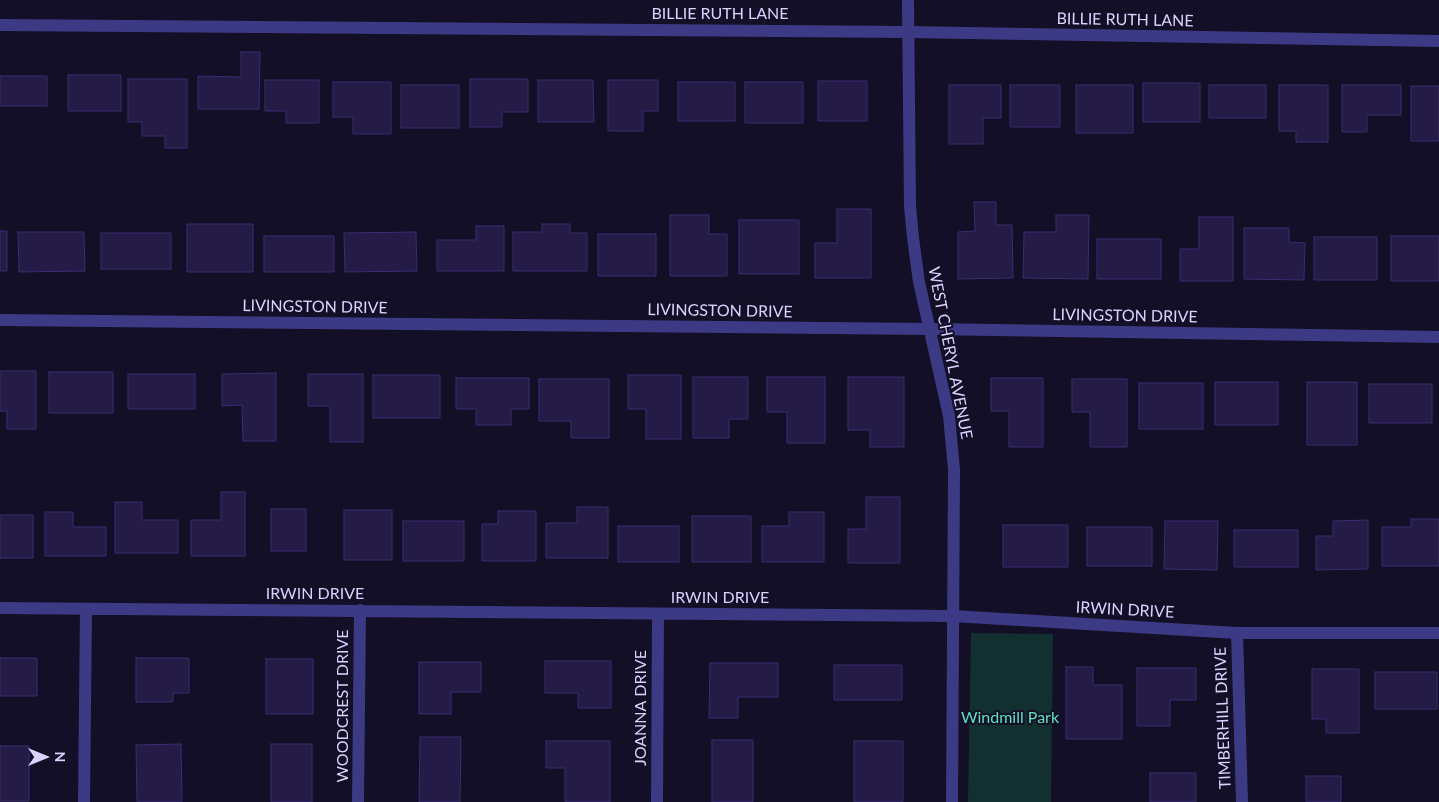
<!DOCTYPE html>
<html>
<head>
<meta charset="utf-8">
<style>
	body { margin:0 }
	#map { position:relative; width:1439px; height:802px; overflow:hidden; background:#130f26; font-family:Lato,sans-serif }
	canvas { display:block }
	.north { position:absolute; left:20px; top:732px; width:50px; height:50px; -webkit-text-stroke:4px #130f26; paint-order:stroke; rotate:90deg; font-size:14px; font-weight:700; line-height:20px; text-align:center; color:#d9d4ff }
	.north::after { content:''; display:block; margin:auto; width:18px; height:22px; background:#d9d4ff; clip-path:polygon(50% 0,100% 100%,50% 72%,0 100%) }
</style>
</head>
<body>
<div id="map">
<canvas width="1439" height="802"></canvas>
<div class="north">N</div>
</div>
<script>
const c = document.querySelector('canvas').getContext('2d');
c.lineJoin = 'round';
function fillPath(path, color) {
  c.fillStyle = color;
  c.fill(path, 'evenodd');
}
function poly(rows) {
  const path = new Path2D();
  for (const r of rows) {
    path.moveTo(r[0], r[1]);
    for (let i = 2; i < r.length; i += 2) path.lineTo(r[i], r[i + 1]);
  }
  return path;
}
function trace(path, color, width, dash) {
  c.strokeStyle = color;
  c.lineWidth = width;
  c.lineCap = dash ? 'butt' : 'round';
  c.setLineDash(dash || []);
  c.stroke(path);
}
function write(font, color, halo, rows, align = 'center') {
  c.font = font + ' Lato,sans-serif';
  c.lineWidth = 4;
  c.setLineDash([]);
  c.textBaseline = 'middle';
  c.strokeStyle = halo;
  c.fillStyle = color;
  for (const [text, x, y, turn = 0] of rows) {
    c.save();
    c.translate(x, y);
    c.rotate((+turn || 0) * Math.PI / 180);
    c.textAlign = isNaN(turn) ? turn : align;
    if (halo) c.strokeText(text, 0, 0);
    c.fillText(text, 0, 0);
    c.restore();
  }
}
const green = poly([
	[971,633,1053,634,1051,802,968,802]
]);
const building = poly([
	[241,52,260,52,259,109,198,109,198,76,241,77,241,52],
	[68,75,121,75,121,111,68,111,68,75],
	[0,76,47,76,47,106,0,106,0,76],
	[128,79,187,79,187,148,165,148,165,136,142,136,142,122,128,122,128,79],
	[470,79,528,79,528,112,502,112,502,127,470,127,470,79],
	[265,80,319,80,319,123,286,123,286,111,265,111,265,80],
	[538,80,593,80,594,122,538,122,538,80],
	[608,80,658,80,658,111,643,111,643,131,608,131,608,80],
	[818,81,867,81,867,121,818,121,818,81],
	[333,82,391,82,391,134,353,134,353,117,333,117,333,82],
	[678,82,735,82,735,121,678,121,678,82],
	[745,82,803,82,803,123,745,123,745,82],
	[1143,83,1200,83,1200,122,1143,122,1143,83],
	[401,85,459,85,459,128,401,128,401,85],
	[949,85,1001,85,1001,118,983,118,983,144,949,144,949,85],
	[1010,85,1060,85,1060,127,1010,127,1010,85],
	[1076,85,1133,85,1133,133,1076,133,1076,85],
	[1209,85,1266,85,1266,118,1209,118,1209,85],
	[1279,85,1328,85,1328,142,1296,142,1296,131,1279,131,1279,85],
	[1342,85,1401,85,1401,115,1367,115,1367,132,1342,132,1342,85],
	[1411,86,1439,86,1439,141,1411,141,1411,86],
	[974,202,996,202,996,225,1012,225,1013,278,958,279,958,232,975,231,974,202],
	[837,209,871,209,871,278,815,278,815,243,837,243,837,209],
	[670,215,709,215,709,234,727,234,727,276,670,276,670,215],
	[1056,215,1089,215,1088,279,1023,278,1024,232,1056,232,1056,215],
	[1199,217,1233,217,1233,281,1180,281,1180,249,1199,249,1199,217],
	[739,220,799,220,799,274,739,274,739,220],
	[187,224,253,224,253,272,187,272,187,224],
	[542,224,570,224,570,233,587,233,587,271,513,271,513,232,542,232,542,224],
	[476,226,504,226,504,271,437,271,437,240,476,240,476,226],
	[1244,228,1289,228,1289,242,1305,243,1304,280,1244,279,1244,228],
	[0,231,7,231,7,271,0,271,0,231],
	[18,232,84,232,85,271,19,272,18,232],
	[416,232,417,271,345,272,344,233,416,232],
	[101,233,171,233,171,269,101,269,101,233],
	[598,234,656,234,656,276,598,276,598,234],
	[264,236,334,236,334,272,264,272,264,236],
	[1391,236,1439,236,1439,281,1391,281,1391,236],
	[1314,237,1377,237,1377,280,1314,280,1314,237],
	[1097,239,1161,239,1161,279,1097,279,1097,239],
	[0,371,36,371,36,429,7,429,7,411,0,411,0,371],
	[49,372,113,372,113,413,49,413,49,372],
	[276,373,276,441,243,441,242,405,222,406,222,374,276,373],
	[128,374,195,374,195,409,128,409,128,374],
	[308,374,363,374,363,442,330,442,330,406,308,406,308,374],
	[373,375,440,375,440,418,373,418,373,375],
	[628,375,681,375,681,439,646,439,646,409,628,409,628,375],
	[693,377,748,377,748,419,729,419,729,438,693,438,693,377],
	[767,377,825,377,825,443,787,443,787,412,767,412,767,377],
	[848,377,904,377,904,447,870,447,870,430,848,430,848,377],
	[456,378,529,378,529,409,511,409,511,425,476,425,476,409,456,409,456,378],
	[991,378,1043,378,1043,447,1009,447,1009,411,991,411,991,378],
	[539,379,609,379,609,438,571,438,571,421,539,421,539,379],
	[1072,379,1127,379,1127,447,1090,447,1090,412,1072,412,1072,379],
	[1215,382,1278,382,1278,425,1215,425,1215,382],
	[1307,382,1357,382,1357,445,1307,445,1307,382],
	[1139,383,1203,383,1203,429,1139,429,1139,383],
	[1369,384,1432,384,1432,423,1369,423,1369,384],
	[221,492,245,492,245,556,191,556,191,520,221,520,221,492],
	[866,497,900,497,900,563,848,563,848,529,866,529,866,497],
	[115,502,142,502,142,520,178,520,178,553,115,553,115,502],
	[577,507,608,507,608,558,546,558,546,523,577,523,577,507],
	[271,509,306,509,306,551,271,551,271,509],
	[344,510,392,510,392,560,344,560,344,510],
	[498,511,536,511,536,561,482,561,482,524,498,524,498,511],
	[45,512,73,512,73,527,106,527,106,556,45,556,45,512],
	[789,512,824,512,824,562,762,562,762,526,789,526,789,512],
	[0,515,33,515,33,558,0,558,0,515],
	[692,516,751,516,751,562,692,562,692,516],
	[1411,519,1439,519,1439,566,1382,566,1382,527,1411,527,1411,519],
	[1368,520,1368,569,1316,570,1316,536,1333,536,1333,521,1368,520],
	[403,521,464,521,464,561,403,561,403,521],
	[1165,521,1218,521,1217,570,1164,569,1165,521],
	[1003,525,1068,525,1068,567,1003,567,1003,525],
	[618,526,679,526,679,562,618,562,618,526],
	[1087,527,1152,527,1152,566,1087,566,1087,527],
	[1234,530,1298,530,1298,567,1234,567,1234,530],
	[0,658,37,658,37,696,0,696,0,658],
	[136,658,189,658,189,693,173,693,173,702,136,702,136,658],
	[266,659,313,659,313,714,266,714,266,659],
	[545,661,611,661,611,708,578,708,578,693,545,693,545,661],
	[419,662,481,662,481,692,451,692,451,714,419,714,419,662],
	[710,663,778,663,778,697,738,697,738,718,709,718,710,663],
	[834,665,902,665,902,700,834,700,834,665],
	[1066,667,1093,667,1093,685,1122,685,1122,739,1066,739,1066,667],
	[1137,668,1196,668,1196,700,1170,700,1170,726,1137,726,1137,668],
	[1312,669,1359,669,1359,733,1326,733,1326,719,1312,719,1312,669],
	[1375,672,1437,672,1437,709,1375,709,1375,672],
	[420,737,461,737,460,802,419,802,420,737],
	[712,740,753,740,753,802,712,802,712,740],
	[546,741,610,741,610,802,565,802,565,768,546,768,546,741],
	[854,741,903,741,903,802,854,802,854,741],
	[181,744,182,802,137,802,136,745,181,744],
	[271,744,312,744,312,802,271,802,271,744],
	[0,746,29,746,29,801,0,801,0,746],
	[1150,773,1196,773,1196,802,1150,802,1150,773],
	[1306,776,1341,776,1341,802,1306,802,1306,776]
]);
const minor = poly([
	[0,25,908,32,1439,41],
	[0,320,931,329,1439,337],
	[0,608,953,616,1237,633,1439,633],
	[1237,633,1242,802],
	[84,802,86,609],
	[358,802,360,610],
	[657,802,658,614]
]);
const tertiary = poly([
	[908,0,910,206,913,238,919,282,949,416,954,470,952,802]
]);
const streetNames = [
	["BILLIE RUTH LANE",720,14],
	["BILLIE RUTH LANE",1125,20,1],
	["LIVINGSTON DRIVE",315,307,1],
	["LIVINGSTON DRIVE",720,311,1],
	["LIVINGSTON DRIVE",1125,316,1],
	["WEST CHERYL AVENUE",950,353,79],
	["IRWIN DRIVE",315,594],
	["IRWIN DRIVE",720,598],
	["IRWIN DRIVE",1125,610,3],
	["WOODCREST DRIVE",343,706,-90],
	["JOANNA DRIVE",641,708,-90],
	["TIMBERHILL DRIVE",1223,718,-92]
];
const parkNames = [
	["Windmill Park",1010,718]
];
fillPath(green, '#12302f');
fillPath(building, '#241b47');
trace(building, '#3b2d73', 1);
trace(minor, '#3d3a85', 12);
trace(tertiary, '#3d3a85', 12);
write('16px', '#d9d4ff', '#130f26', streetNames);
write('16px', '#5fe0c0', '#130f26', parkNames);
</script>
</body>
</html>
